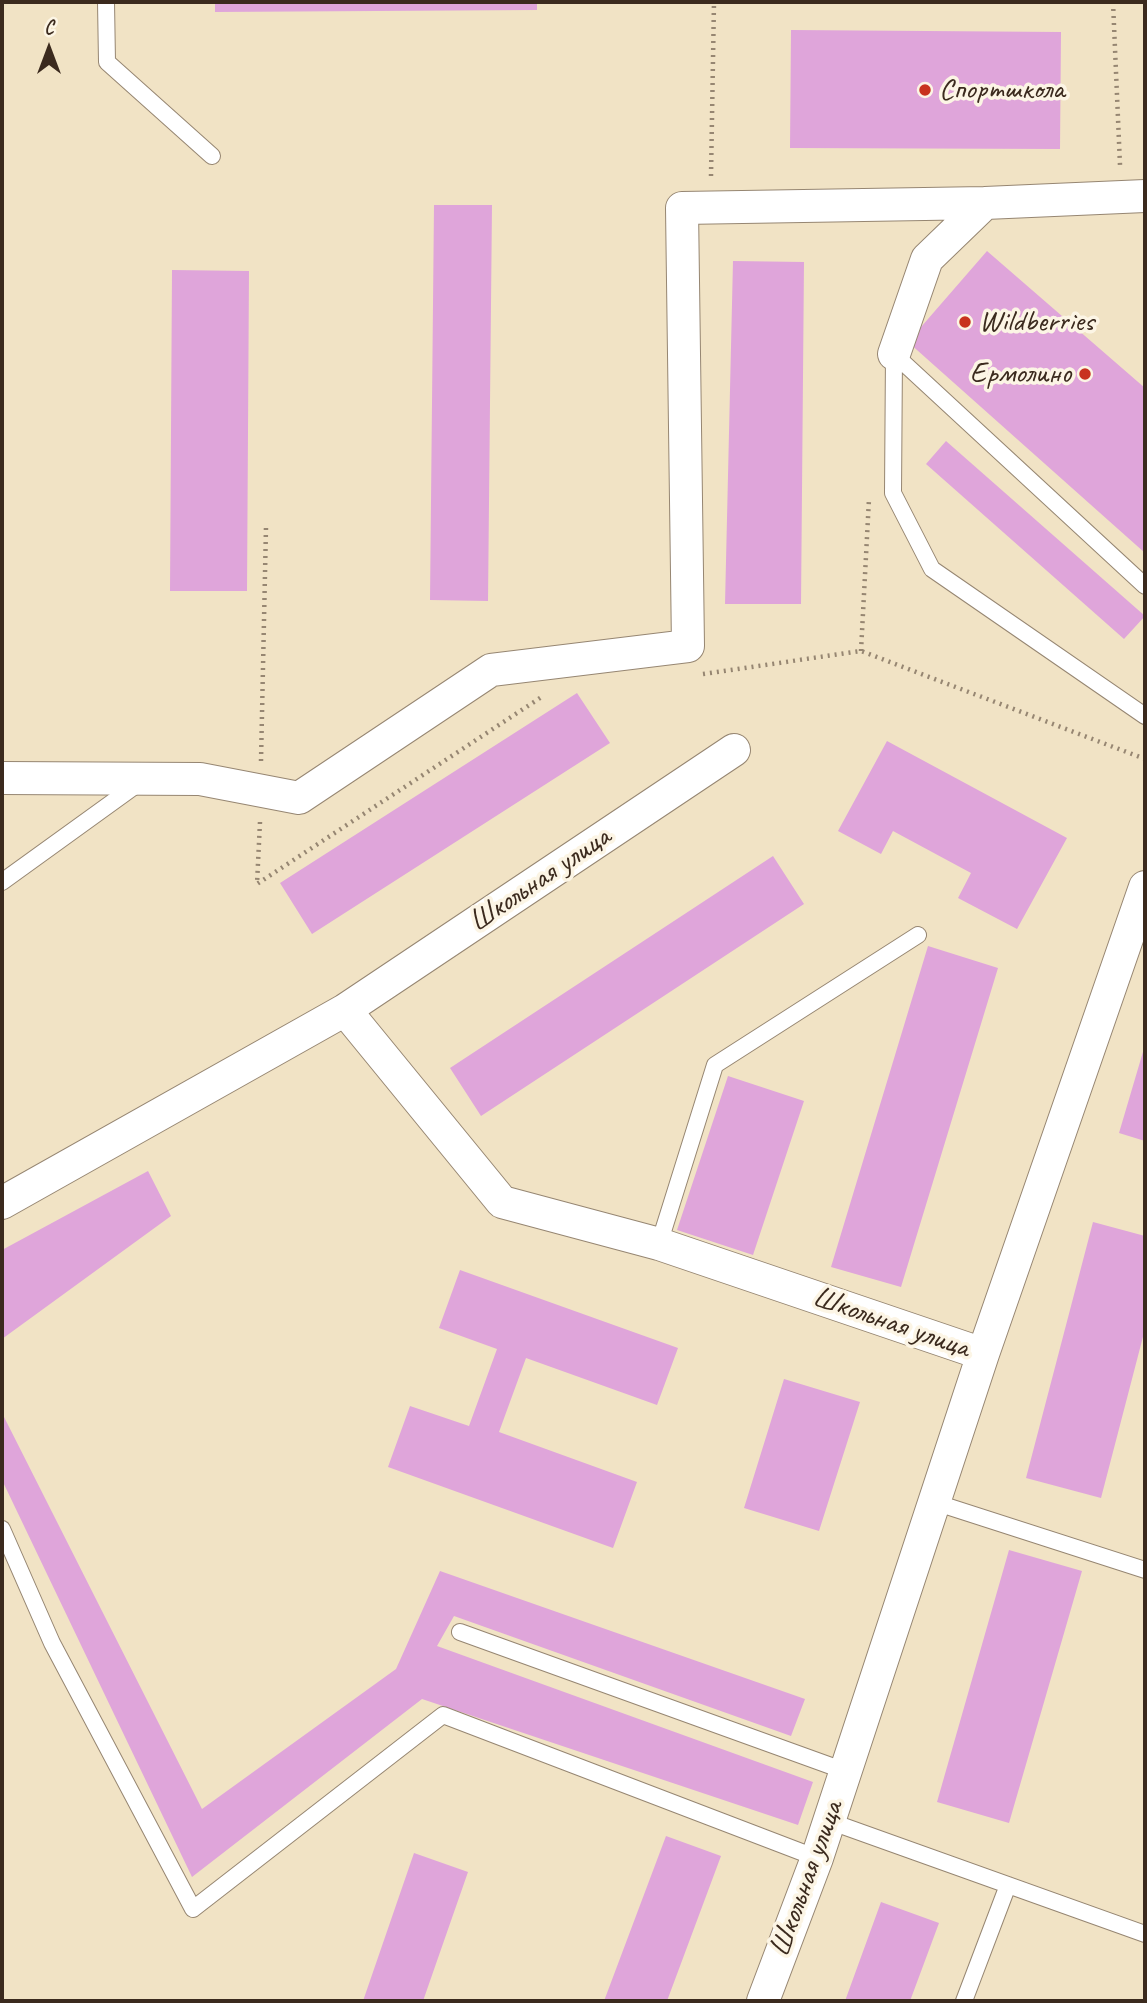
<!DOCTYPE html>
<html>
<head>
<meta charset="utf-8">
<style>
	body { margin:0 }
	#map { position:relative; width:1147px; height:2003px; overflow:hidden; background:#f1e3c5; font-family:Caveat,sans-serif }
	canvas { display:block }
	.frame { position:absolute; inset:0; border:4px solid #3b2a1e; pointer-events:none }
	.north { position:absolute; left:14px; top:14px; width:70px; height:70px; -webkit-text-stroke:5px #fcf5e5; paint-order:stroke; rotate:0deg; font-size:19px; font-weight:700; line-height:28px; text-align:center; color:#3b2a1e }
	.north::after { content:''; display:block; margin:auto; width:24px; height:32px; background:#3b2a1e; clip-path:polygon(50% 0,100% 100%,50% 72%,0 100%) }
</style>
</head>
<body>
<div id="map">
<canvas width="1147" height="2003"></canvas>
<div class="frame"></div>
<div class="north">С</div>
</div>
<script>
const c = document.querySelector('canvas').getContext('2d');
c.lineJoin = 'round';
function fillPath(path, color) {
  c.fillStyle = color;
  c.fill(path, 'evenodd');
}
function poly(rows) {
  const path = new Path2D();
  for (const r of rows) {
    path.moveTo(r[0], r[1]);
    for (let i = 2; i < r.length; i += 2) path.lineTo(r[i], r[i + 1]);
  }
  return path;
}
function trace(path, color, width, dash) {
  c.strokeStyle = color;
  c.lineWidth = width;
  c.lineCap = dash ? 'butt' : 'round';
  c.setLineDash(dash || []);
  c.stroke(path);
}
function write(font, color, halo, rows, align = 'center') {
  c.font = font + ' Caveat,sans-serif';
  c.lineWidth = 7;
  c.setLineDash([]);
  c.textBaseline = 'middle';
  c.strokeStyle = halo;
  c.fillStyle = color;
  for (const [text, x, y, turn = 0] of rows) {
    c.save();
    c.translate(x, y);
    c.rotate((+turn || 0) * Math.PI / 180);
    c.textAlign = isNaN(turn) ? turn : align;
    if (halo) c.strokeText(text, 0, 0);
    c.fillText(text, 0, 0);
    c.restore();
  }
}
const building = poly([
	[215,2,537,2,537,10,215,12],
	[791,30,1061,32,1060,149,790,148],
	[434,205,492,205,488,601,430,600],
	[987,251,1145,388,1145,553,908,342],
	[733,261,804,262,801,604,725,604],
	[172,270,249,271,247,591,170,591],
	[946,441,1145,616,1124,639,926,464],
	[577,693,610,743,312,934,280,883],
	[887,741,1067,838,1017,929,958,898,971,873,893,831,881,854,838,831],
	[773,856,804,904,481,1116,450,1068],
	[928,946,998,968,901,1287,831,1267],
	[1145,1045,1145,1141,1119,1133],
	[728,1076,804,1101,753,1255,677,1230],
	[148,1171,171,1216,2,1339,2,1250],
	[1093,1222,1145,1236,1145,1329,1101,1498,1026,1478],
	[460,1270,678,1348,657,1405,526,1358,499,1432,637,1482,613,1548,388,1467,410,1406,469,1426,497,1349,439,1328],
	[784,1379,860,1402,819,1531,744,1508],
	[2,1413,202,1809,396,1669,440,1571,805,1699,791,1736,454,1616,437,1646,813,1782,798,1825,422,1699,192,1877,2,1480],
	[1009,1550,1082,1571,1009,1823,937,1802],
	[666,1836,721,1856,667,2001,604,2001],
	[414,1853,468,1872,423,2001,363,2001],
	[881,1902,939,1923,910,2001,845,2001]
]);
const path = poly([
	[1113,2,1120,165],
	[711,176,714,2],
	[861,651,869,499],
	[703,674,861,651,1145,759],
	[261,761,266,527],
	[260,822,257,884,543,696]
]);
const service = poly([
	[106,2,107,62,212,156],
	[894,354,893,493,932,569,1145,716],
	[894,354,1145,586],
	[2,882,139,783],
	[659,1244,715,1065,918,935],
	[934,1502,1145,1570],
	[2,1529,52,1643,193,1909,443,1715,817,1858],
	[460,1632,845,1771],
	[829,1821,1145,1934],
	[964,2001,1008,1885]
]);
const minor = poly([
	[894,354,927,259,985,203,1145,196],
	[2,778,200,779,299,798,491,670,688,646,682,208,985,203],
	[345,1010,502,1202,659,1244,983,1354,817,1858,763,2001],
	[2,1203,345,1010,734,750],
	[983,1354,1145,887]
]);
const markers = [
	[925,90,7,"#c8321e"],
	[965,322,7,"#c8321e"],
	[1085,374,7,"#c8321e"]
];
const poiNames = [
	["Спортшкола",939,90],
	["Wildberries",979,322],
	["Ермолино",1071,374,"right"]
];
const streetNames = [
	["Школьная улица",540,880,-34],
	["Школьная улица",891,1323,19],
	["Школьная улица",807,1879,-70]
];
fillPath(building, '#dfa5da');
trace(service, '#968672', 18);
trace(minor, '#968672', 34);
trace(path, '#968672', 4.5, [2, 5]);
trace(service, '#fff', 16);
trace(minor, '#fff', 32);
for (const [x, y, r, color] of markers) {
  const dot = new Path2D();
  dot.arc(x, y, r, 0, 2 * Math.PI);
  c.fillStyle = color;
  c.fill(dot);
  trace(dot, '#fcf5e5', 2.5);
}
write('30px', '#3b2a1e', '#fcf5e5', poiNames, 'left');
write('30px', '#3b2a1e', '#fcf5e5', streetNames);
</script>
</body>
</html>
